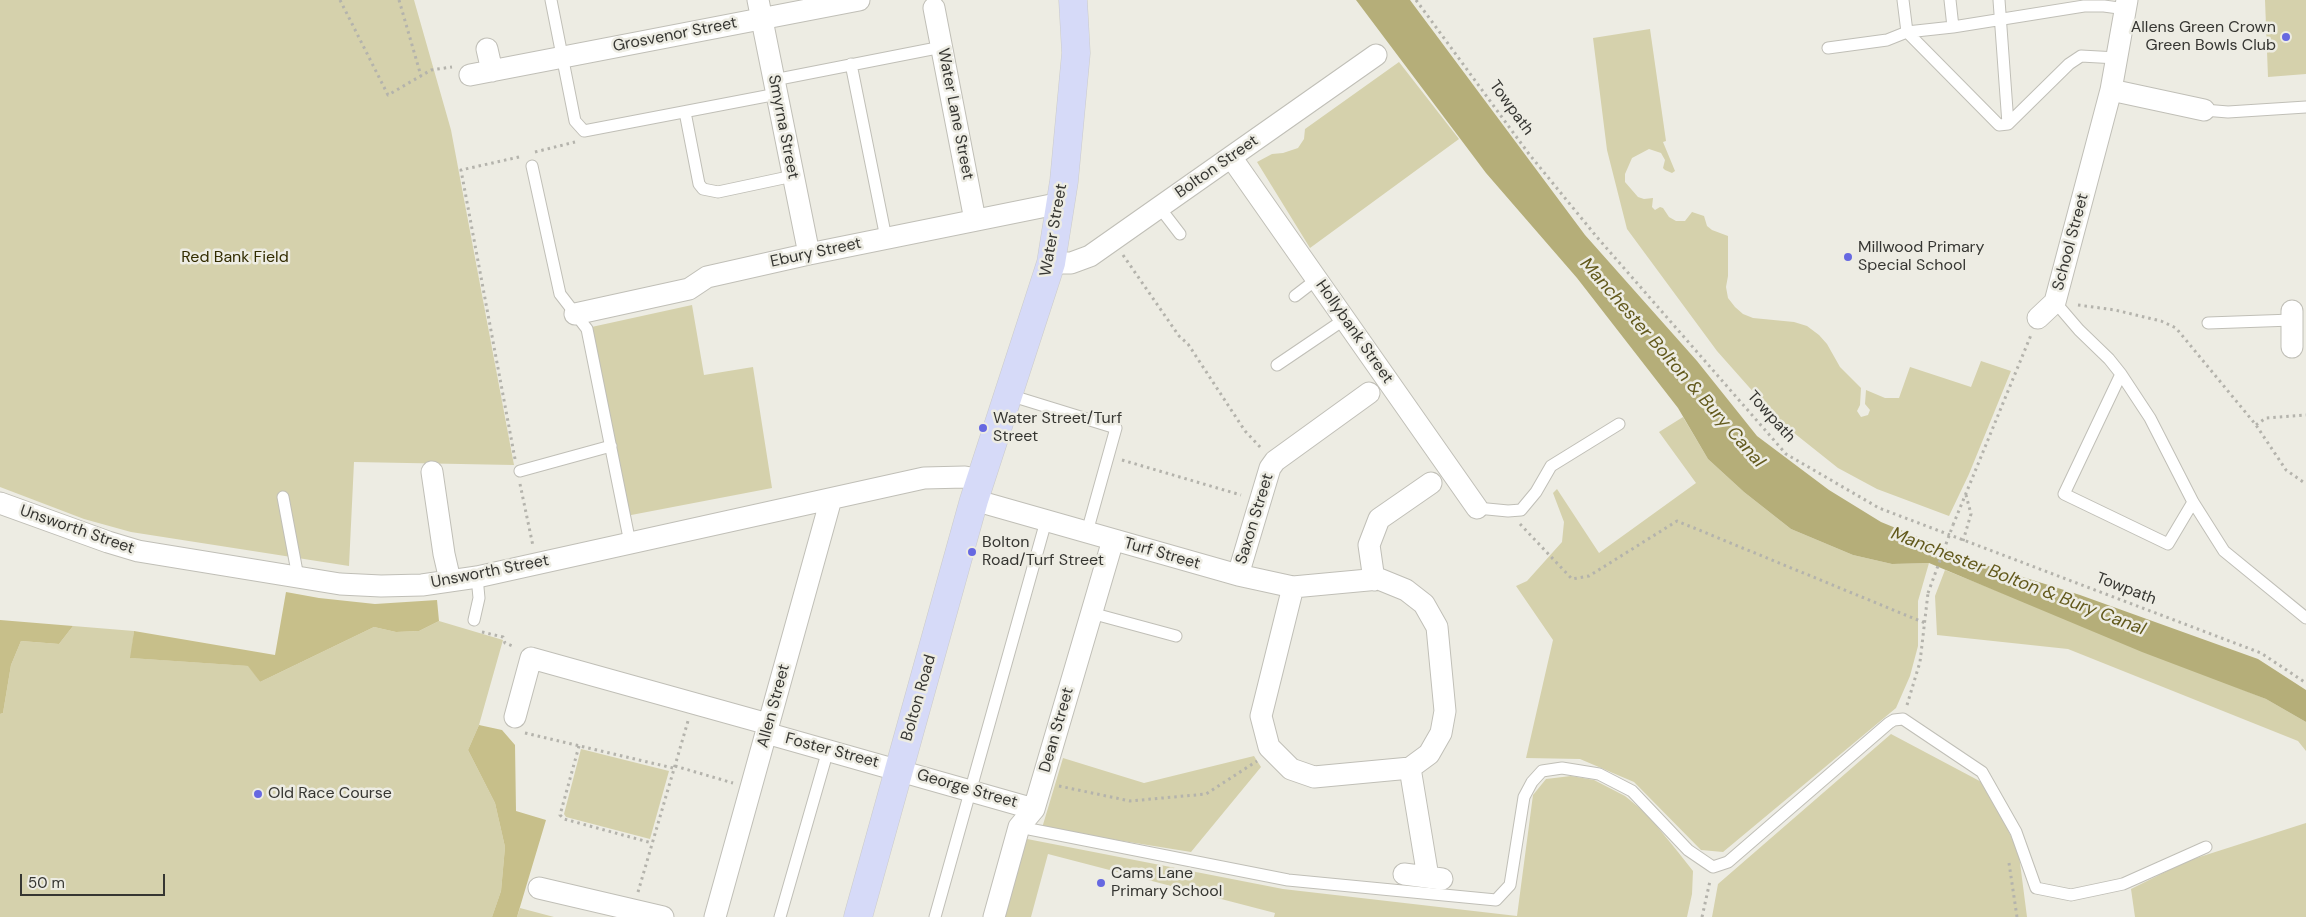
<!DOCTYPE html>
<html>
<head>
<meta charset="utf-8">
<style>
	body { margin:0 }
	#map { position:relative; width:2306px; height:917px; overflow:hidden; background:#edece3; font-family:"DM Sans",sans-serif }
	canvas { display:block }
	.scale { position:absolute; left:20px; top:874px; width:145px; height:22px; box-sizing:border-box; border:2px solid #363632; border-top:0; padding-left:6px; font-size:15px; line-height:18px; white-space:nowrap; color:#363632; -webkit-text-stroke:4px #edece3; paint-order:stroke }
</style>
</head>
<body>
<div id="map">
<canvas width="2306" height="917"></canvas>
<div class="scale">50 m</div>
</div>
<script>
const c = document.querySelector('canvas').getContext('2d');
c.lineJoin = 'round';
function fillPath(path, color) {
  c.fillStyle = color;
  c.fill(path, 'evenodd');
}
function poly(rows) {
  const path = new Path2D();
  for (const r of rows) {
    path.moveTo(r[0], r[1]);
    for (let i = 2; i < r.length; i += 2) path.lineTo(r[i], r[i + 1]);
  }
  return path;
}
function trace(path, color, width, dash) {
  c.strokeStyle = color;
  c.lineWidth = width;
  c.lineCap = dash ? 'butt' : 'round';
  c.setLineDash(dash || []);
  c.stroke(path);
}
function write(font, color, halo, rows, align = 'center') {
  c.font = font + ' "DM Sans",sans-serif';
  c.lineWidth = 5;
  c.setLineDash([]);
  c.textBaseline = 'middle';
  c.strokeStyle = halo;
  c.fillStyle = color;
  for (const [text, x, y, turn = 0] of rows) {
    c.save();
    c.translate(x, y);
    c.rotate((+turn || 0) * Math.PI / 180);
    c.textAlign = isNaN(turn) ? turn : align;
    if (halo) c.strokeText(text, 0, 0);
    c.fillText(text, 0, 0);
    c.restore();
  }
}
const green = poly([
	[0,0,414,0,451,130,514,465,354,462,349,566,131,532,84,519,0,487],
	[2265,0,2306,0,2306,74,2268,77],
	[1650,29,1666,141,1663,142,1675,171,1672,173,1665,170,1663,168,1665,160,1661,153,1649,149,1632,158,1625,174,1625,182,1638,197,1644,199,1653,198,1652,207,1655,210,1660,207,1663,208,1669,217,1676,221,1685,221,1692,212,1704,216,1707,226,1712,230,1728,236,1728,276,1726,287,1728,298,1735,307,1743,314,1753,318,1794,322,1807,326,1819,335,1827,344,1840,367,1861,388,1860,405,1857,411,1861,417,1868,415,1870,410,1865,404,1866,390,1885,398,1899,398,1910,367,1971,387,1981,361,2011,371,1969,474,1949,516,1877,489,1838,468,1789,429,1764,404,1717,351,1627,229,1607,150,1593,38],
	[1399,62,1459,139,1310,248,1257,162,1272,154,1283,153,1298,148,1304,139,1305,129],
	[692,305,704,375,753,367,772,488,626,516,587,328],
	[1683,417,1708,459,1744,492,1791,529,1853,555,1892,564,1929,563,1918,601,1918,646,1910,676,1896,708,1723,852,1701,850,1634,782,1580,759,1526,758,1553,640,1516,586,1527,581,1562,542,1564,522,1553,493,1557,489,1599,553,1696,483,1659,432],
	[1945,570,2266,699,2306,722,2306,751,2298,741,2068,649,1937,635,1935,596],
	[439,621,503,640,479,725,468,750,495,803,505,847,501,891,492,917,0,917,0,714,3,713,11,665,21,641,59,644,73,626,134,631,131,658,249,666,260,682,374,627,396,632,419,631],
	[1891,734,1989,786,2019,855,2027,917,1712,917,1718,884],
	[581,749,669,771,650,839,566,817,564,814],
	[1254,756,1261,767,1191,852,1042,828,1063,758,1144,783],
	[1571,776,1594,780,1625,796,1647,814,1678,852,1693,871,1692,894,1687,917,1274,917,1275,913,1048,854,1031,917,1001,917,1022,838,1283,889,1517,916,1533,795,1546,779],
	[2306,823,2306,917,2135,917,2131,889,2187,861],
	[520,908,554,917,517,917]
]);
const forest = poly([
	[286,592,319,598,375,604,437,600,439,621,419,631,396,632,374,627,260,682,248,666,130,658,134,631,275,655],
	[0,620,73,626,59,644,21,641,11,665,3,713,0,714],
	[479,725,502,730,515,745,516,811,546,820,517,917,492,917,501,891,505,847,495,803,468,750]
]);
const water = poly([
	[1356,0,1410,0,1585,235,1697,361,1757,436,1829,490,1881,522,1991,567,2080,595,2258,659,2306,690,2306,722,2266,699,2142,652,1929,563,1892,564,1853,555,1791,529,1744,492,1708,459,1678,408,1577,278,1486,173]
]);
const path = poly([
	[340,0,388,95,431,70,452,67],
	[399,0,421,76],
	[1416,0,1529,154,1596,236,1786,454,1879,508,2261,653,2306,683],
	[535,152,575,142],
	[1123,255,1179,336,1188,344,1245,431,1262,449],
	[2078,305,2115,310,2161,321,2176,328,2256,425,2286,470,2306,484],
	[2256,425,2266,418,2306,415],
	[515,459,461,170,519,157],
	[1122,460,1241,495],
	[520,484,533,546],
	[1520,524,1572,579,1589,576,1677,521,1925,623],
	[1953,525,2031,335],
	[1963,541,1971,514,1966,495],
	[482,632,503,637,505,643,515,647],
	[1907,705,1920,662,1928,593],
	[525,733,673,768],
	[579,746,560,815,564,819,652,843],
	[675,766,733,783],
	[1059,786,1130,801,1206,794,1257,761],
	[2009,863,2017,917],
	[638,892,688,721],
	[1702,917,1710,881]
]);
const service = poly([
	[551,0,575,121,584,131,777,94],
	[1903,0,1907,32,1953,27,2084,6,2104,6,2126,9],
	[1950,0,1953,27],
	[1999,0,2008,124],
	[1828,48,1887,40,1907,32,1999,125,2008,124,2069,64,2081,56,2117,58],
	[851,64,886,238],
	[774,80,942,47],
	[2204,110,2228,112,2306,107],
	[685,112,699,184,703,189,718,192,793,176],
	[532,166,560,294,587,329,630,543],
	[1160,208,1180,234],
	[1295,296,1317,279],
	[2055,302,2079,330,2109,359,2121,374,2150,418,2193,502,2224,551,2306,618],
	[2208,323,2292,320],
	[1277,365,1345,319],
	[2121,374,2064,494,2168,544,2193,502],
	[1009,395,1116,428,1087,532],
	[520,471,611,446],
	[283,497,298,577],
	[1477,508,1508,511,1521,510,1536,492,1551,466,1619,424],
	[1091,613,1176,636],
	[474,620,479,598,477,577],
	[1019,827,1288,880,1496,900,1510,885,1524,797,1532,782,1542,771,1562,768,1599,774,1632,791,1688,850,1713,867,1728,862,1889,723,1894,720,1903,719,1982,772,2016,832,2036,888,2071,895,2123,884,2206,847],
	[780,917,828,750],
	[935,917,1046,521]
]);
const minor = poly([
	[758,0,809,254],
	[934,8,975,220],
	[487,49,492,71],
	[470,75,859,0],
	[2111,90,2204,110],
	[1231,157,1477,508],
	[1051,263,1071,263,1090,256,1376,55],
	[2292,311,2292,347],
	[575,314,689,289,707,277,809,254,1061,203],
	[2038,318,2055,302,2111,90,2127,0],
	[432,472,444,554,450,580],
	[974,500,1238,575,1293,587,1379,579,1406,590,1424,604,1437,627,1445,711,1441,733,1429,754,1410,768,1314,777,1291,769,1269,747,1261,716,1293,587],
	[0,503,108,542,138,551,340,584,381,586,422,585,477,577,924,478,965,477,981,480],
	[1238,575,1270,468,1275,461,1369,393],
	[1374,580,1369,545,1379,519,1431,483],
	[515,717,531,658,768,724],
	[766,733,1034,809],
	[1410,768,1428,877],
	[1404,874,1442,879],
	[539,888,663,917],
	[715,917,831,499],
	[994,917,1019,827,1034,809,1113,540]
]);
const primary = poly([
	[858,917,974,500,1051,263,1064,181,1076,53,1073,0]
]);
const pathBridge = poly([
	[1928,593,1953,525]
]);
const markers = [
	[2286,37,5,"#6668e1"],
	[1848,257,5,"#6668e1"],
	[983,428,5,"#6668e1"],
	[972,552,5,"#6668e1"],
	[258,794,5,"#6668e1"],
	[1101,883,5,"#6668e1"]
];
const poiNames = [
	["Allens Green Crown",2276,28,"right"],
	["Green Bowls Club",2276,46,"right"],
	["Millwood Primary",1858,248],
	["Special School",1858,266],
	["Water Street/Turf",993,419],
	["Street",993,437],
	["Bolton",982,543],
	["Road/Turf Street",982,561],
	["Old Race Course",268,794],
	["Cams Lane",1111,874],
	["Primary School",1111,892]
];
const streetNames = [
	["Grosvenor Street",675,35,-11],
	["Towpath",1511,108,54],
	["Water Lane Street",955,114,79],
	["Smyrna Street",783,127,79],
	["Bolton Street",1217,167,-35],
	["Water Street",1054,230,-80],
	["School Street",2071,242,-75],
	["Ebury Street",816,253,-12],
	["Hollybank Street",1354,332,55],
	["Towpath",1771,417,48],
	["Saxon Street",1255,519,-73],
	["Unsworth Street",77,530,19],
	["Turf Street",1162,554,16],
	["Unsworth Street",490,572,-11],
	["Towpath",2126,589,21],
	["Bolton Road",919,698,-74],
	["Allen Street",774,706,-75],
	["Dean Street",1057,730,-74],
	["Foster Street",832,751,15],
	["George Street",967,789,16]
];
const parkNames = [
	["Red Bank Field",235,258]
];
const waterNames = [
	["Manchester Bolton & Bury Canal",1672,363,49],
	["Manchester Bolton & Bury Canal",2018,582,21]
];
fillPath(green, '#d5d1ac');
fillPath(forest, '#c7bf8a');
fillPath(water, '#b5ae79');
trace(service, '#c0bfb7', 13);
trace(minor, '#c0bfb7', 23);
trace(primary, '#cbcbca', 29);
trace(path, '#b4b3ac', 3, [2.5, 4]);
trace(service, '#fff', 11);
trace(minor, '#fff', 21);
trace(primary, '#d6daf8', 28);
trace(pathBridge, '#b4b3ac', 3, [2.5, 4]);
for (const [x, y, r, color] of markers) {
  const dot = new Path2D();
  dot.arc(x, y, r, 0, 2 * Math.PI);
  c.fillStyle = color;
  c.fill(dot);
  trace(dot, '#edece3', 2);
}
write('16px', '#363632', '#edece3', poiNames, 'left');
write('16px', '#363632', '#edece3', streetNames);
write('16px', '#322c00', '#edece3', parkNames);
write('italic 18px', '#62591c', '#edece3', waterNames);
</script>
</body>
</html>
